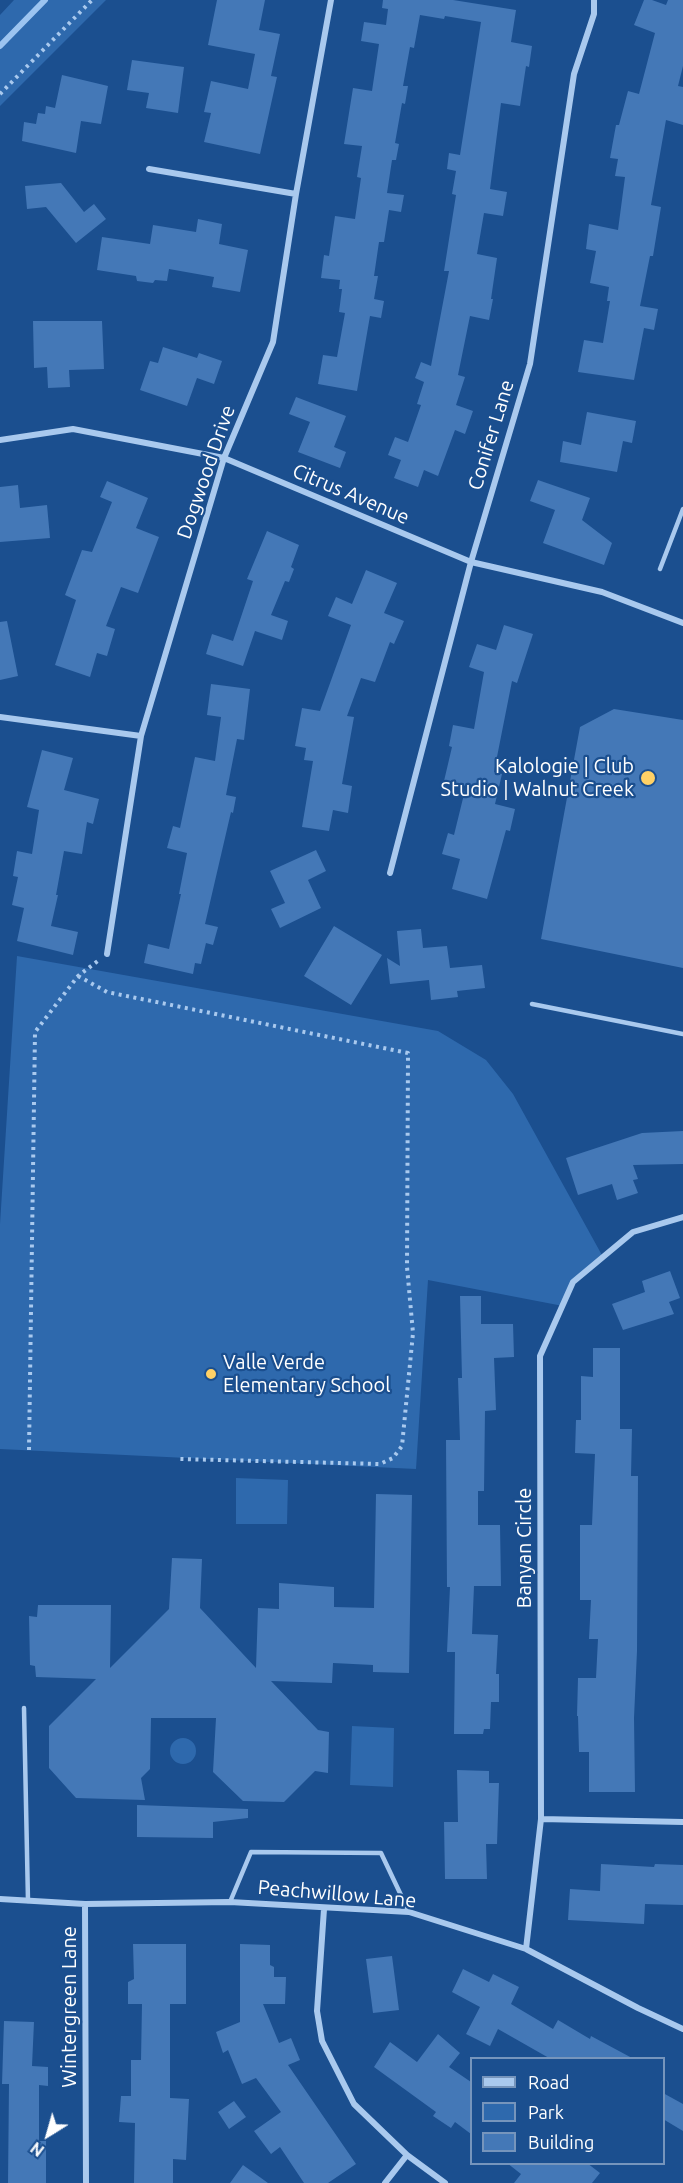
<!DOCTYPE html>
<html>
<head>
<meta charset="utf-8">
<style>
	body { margin:0 }
	#map { position:relative; width:683px; height:2183px; overflow:hidden; background:#1b4f8f; font-family:Ubuntu,sans-serif }
	canvas { display:block }
	.legend { position:absolute; left:470px; top:2057px; width:195px; height:108px; box-sizing:border-box; background:#1b4f8f; border:2px solid #7695bc; margin:0; padding:8px 10px; list-style:none; font-size:18px; color:#fff }
	.legend li { display:flex; align-items:center; gap:12px; height:30px }
	.legend b { width:30px; border:2px solid #7695bc }
	.north { position:absolute; left:18px; top:2105px; width:60px; height:60px; -webkit-text-stroke:4px #1b4f8f; paint-order:stroke; rotate:217deg; font-size:16px; font-weight:700; line-height:24px; text-align:center; color:#fff }
	.north::after { content:''; display:block; margin:auto; width:21px; height:27px; background:#fff; clip-path:polygon(50% 0,100% 100%,50% 72%,0 100%) }
</style>
</head>
<body>
<div id="map">
<canvas width="683" height="2183"></canvas>
<ul class="legend">
<li><b style="height:8px;background:#a9c9ee"></b>Road</li>
<li><b style="height:16px;background:#2e69ad"></b>Park</li>
<li><b style="height:16px;background:#4478b7"></b>Building</li>
</ul>
<div class="north">N</div>
</div>
<script>
const c = document.querySelector('canvas').getContext('2d');
c.lineJoin = 'round';
function fillPath(path, color) {
  c.fillStyle = color;
  c.fill(path, 'evenodd');
}
function poly(rows) {
  const path = new Path2D();
  for (const r of rows) {
    if (r.length === 3) {
      path.moveTo(r[0] + r[2], r[1]);
      path.arc(r[0], r[1], r[2], 0, 2 * Math.PI);
      continue;
    }
    path.moveTo(r[0], r[1]);
    for (let i = 2; i < r.length; i += 2) path.lineTo(r[i], r[i + 1]);
  }
  return path;
}
function trace(path, color, width, dash) {
  c.strokeStyle = color;
  c.lineWidth = width;
  c.lineCap = dash ? 'butt' : 'round';
  c.setLineDash(dash || []);
  c.stroke(path);
}
function write(font, color, halo, rows, align = 'center') {
  c.font = font + ' Ubuntu,sans-serif';
  c.lineWidth = 4.5;
  c.setLineDash([]);
  c.textBaseline = 'middle';
  c.strokeStyle = halo;
  c.fillStyle = color;
  for (const [text, x, y, turn = 0] of rows) {
    c.save();
    c.translate(x, y);
    c.rotate((+turn || 0) * Math.PI / 180);
    c.textAlign = isNaN(turn) ? turn : align;
    if (halo) c.strokeText(text, 0, 0);
    c.fillText(text, 0, 0);
    c.restore();
  }
}
const green = poly([
	[14,0,106,0,0,106,0,15],
	[17,956,438,1031,486,1060,513,1094,603,1257,573,1282,563,1306,428,1280,416,1469,0,1449,0,1224],
	[236,1478,288,1480,287,1524,236,1524],
	[352,1726,394,1728,393,1787,350,1785],
	[183,1751,13]
]);
const stream = poly([
	[0,46,45,0]
]);
const building = poly([
	[217,0,265,0,259,30,280,34,271,76,277,77,260,154,204,142,211,113,204,112,211,81,248,89,255,54,208,45],
	[383,0,453,0,516,10,511,42,532,46,529,67,526,66,520,106,501,103,490,189,507,192,503,216,484,213,477,254,497,258,491,299,493,299,489,320,470,316,458,375,465,377,456,405,473,411,465,434,455,430,438,476,424,470,418,487,394,478,401,460,388,455,395,437,408,442,421,405,417,404,424,382,415,378,421,362,431,366,449,271,444,271,456,195,452,194,456,171,447,169,449,153,460,155,481,22,445,16,444,19,420,15,414,48,410,47,403,86,408,86,405,104,402,103,395,143,399,144,396,160,392,160,387,193,404,195,401,212,389,210,384,242,379,242,374,276,378,276,374,299,384,301,381,318,370,316,357,391,318,384,323,355,337,357,345,313,339,312,342,289,339,289,340,280,321,278,324,255,329,256,335,216,355,219,361,178,357,177,362,146,344,144,353,88,372,91,379,44,361,41,364,22,386,25,388,9,382,8],
	[644,0,652,0,666,5,668,0,683,0,683,66,678,86,683,87,683,125,666,120,651,205,661,207,653,256,650,256,640,306,658,309,654,330,644,328,634,380,578,372,584,340,603,343,610,301,607,301,609,287,590,283,596,251,586,249,589,224,618,230,625,177,615,176,618,159,610,158,616,125,619,125,628,91,639,94,655,33,634,25],
	[132,60,184,67,178,113,146,108,149,93,127,90],
	[62,75,108,86,101,124,81,121,76,153,22,141,24,122,36,124,38,113,45,114,46,106,55,108],
	[61,183,84,212,94,204,106,219,76,243,46,207,27,209,25,186],
	[198,219,222,224,219,244,248,250,240,292,212,287,214,277,169,269,167,281,155,280,153,283,137,281,136,276,97,270,102,237,150,244,153,225,196,232],
	[33,321,102,321,104,369,69,370,70,387,48,388,47,367,34,368],
	[163,347,197,358,199,353,222,361,214,384,197,378,187,406,140,390,150,361,158,363],
	[296,397,346,416,334,447,346,452,340,468,298,452,310,422,289,414],
	[587,412,636,421,632,443,623,441,617,472,560,462,563,441,581,445],
	[538,480,590,498,582,520,612,543,604,565,543,543,555,510,530,501],
	[107,481,148,498,136,528,159,537,138,593,121,587,106,626,115,629,107,656,97,653,90,677,55,665,76,600,65,595,82,550,92,552,112,502,100,497],
	[18,485,20,508,47,505,50,538,0,542,0,487],
	[267,531,299,545,291,567,294,569,289,582,285,581,271,615,288,621,282,640,255,631,243,666,206,654,212,634,233,641,253,581,247,579],
	[366,570,397,583,384,613,404,621,394,644,390,642,375,682,361,678,347,716,354,717,342,784,352,786,348,813,333,810,329,831,302,827,313,761,304,760,306,748,295,746,302,708,320,711,351,625,328,616,336,597,352,604],
	[7,621,18,676,0,680,0,622],
	[504,625,533,634,517,683,512,681,494,772,502,774,495,804,515,809,510,831,506,830,487,899,452,889,460,859,442,854,448,833,454,835,466,786,444,781,452,747,449,746,453,725,474,729,484,672,469,667,477,644,496,650],
	[211,684,250,689,244,740,237,739,226,795,236,797,233,813,231,812,205,924,218,927,213,945,206,943,201,964,195,963,193,974,144,963,148,944,169,949,181,894,179,894,187,853,167,848,173,826,180,828,195,757,215,761,221,717,207,715],
	[614,709,683,720,683,968,541,939,580,727],
	[42,750,73,758,64,790,99,799,93,824,87,822,82,854,64,851,56,895,58,895,51,926,78,932,73,955,17,941,24,908,12,905,18,877,13,876,17,851,32,854,39,810,27,807],
	[316,850,326,871,308,880,321,908,280,928,271,909,285,903,270,871],
	[334,926,382,955,351,1005,304,976],
	[421,929,423,948,447,946,450,968,482,965,485,988,457,991,458,997,431,1000,429,980,390,984,387,958,400,966,397,931],
	[683,1131,683,1164,633,1165,638,1179,633,1180,638,1193,617,1200,612,1184,578,1195,566,1158,642,1133],
	[670,1271,680,1298,669,1302,674,1314,623,1330,612,1304,645,1292,642,1281],
	[460,1296,481,1296,481,1324,513,1324,514,1357,494,1358,496,1410,485,1411,484,1491,478,1491,478,1525,500,1525,501,1586,474,1586,472,1634,498,1635,496,1674,499,1674,499,1702,491,1702,490,1729,484,1729,483,1734,454,1734,455,1652,447,1652,450,1587,447,1587,446,1440,460,1440,458,1378,462,1378],
	[593,1348,620,1348,620,1429,632,1429,631,1476,638,1476,637,1651,634,1718,635,1792,589,1792,589,1752,579,1752,578,1716,577,1716,578,1678,596,1678,598,1639,589,1639,591,1600,580,1600,580,1525,592,1525,595,1454,575,1453,576,1420,581,1420,581,1376,593,1377],
	[376,1494,412,1495,409,1673,373,1672,373,1665,333,1663,332,1683,271,1681,318,1730,329,1732,328,1773,315,1771,284,1802,243,1801,213,1772,216,1718,151,1718,150,1769,141,1778,145,1800,76,1798,49,1768,49,1726,96,1679,36,1677,35,1666,30,1665,29,1616,37,1617,38,1605,111,1605,110,1668,169,1609,172,1558,202,1559,200,1608,256,1668,258,1608,279,1609,279,1583,334,1587,334,1607,374,1608],
	[457,1770,489,1771,489,1783,499,1783,497,1844,486,1844,487,1879,445,1879,444,1822,458,1822],
	[137,1805,248,1809,248,1818,213,1822,213,1838,137,1837],
	[601,1864,654,1867,655,1864,683,1865,683,1905,645,1904,644,1924,568,1920,570,1889,600,1891],
	[133,1944,186,1944,186,2004,170,2004,170,2098,189,2099,186,2160,173,2159,173,2183,134,2183,135,2123,119,2122,121,2096,131,2096,131,2060,141,2060,142,2004,128,2004,128,1982,134,1979],
	[240,1944,270,1945,270,1965,274,1967,274,1977,286,1977,285,2004,263,2004,279,2043,291,2038,300,2060,288,2065,356,2164,328,2183,304,2183,280,2147,271,2154,254,2131,281,2112,256,2078,242,2084,228,2050,223,2053,216,2032,240,2022],
	[392,1956,399,2010,373,2013,366,1959],
	[463,1969,489,1982,493,1974,519,1987,511,2004,553,2029,558,2020,590,2039,591,2036,632,2058,549,2058,498,2029,490,2046,466,2034,480,2007,452,1992],
	[4,2021,34,2022,32,2066,48,2067,48,2086,39,2085,39,2141,46,2141,46,2183,8,2183,9,2084,2,2084],
	[438,2034,460,2053,449,2067,471,2082,471,2134,455,2122,451,2128,433,2116,436,2112,374,2067,390,2042,417,2062],
	[663,2093,683,2104,683,2131,663,2119],
	[234,2101,246,2117,229,2129,218,2112],
	[507,2163,587,2163,600,2173,592,2183,514,2183,521,2174],
	[243,2165,268,2183,230,2183]
]);
const path = poly([
	[0,94,92,0],
	[78,976,107,992,408,1053,407,1267,413,1333,402,1446,393,1458,380,1464,180,1459],
	[29,1450,35,1032,78,976,99,960]
]);
const service = poly([
	[660,569,683,509],
	[532,1004,683,1034],
	[24,1708,28,1901],
	[230,1902,251,1852,381,1853,409,1912]
]);
const minor = poly([
	[149,169,296,194],
	[0,440,73,429,224,458,471,562,602,592,683,623],
	[0,717,141,736],
	[390,873,471,562,530,364,574,74,594,14,594,0],
	[107,954,141,736,224,458,273,342,296,194,331,0],
	[541,1819,683,1822],
	[0,1899,85,1904,230,1902,409,1912,526,1949,638,2008,683,2029],
	[85,1904,86,2183],
	[324,1909,317,2011,322,2041,354,2104,407,2155,445,2183],
	[526,1949,541,1819,540,1356,573,1282,633,1232,683,1217],
	[385,2183,407,2155]
]);
const markers = [
	[648,778,8,"#ffd166"],
	[211,1374,6,"#ffd166"]
];
const streetNames = [
	["Conifer Lane",491,435,-73],
	["Dogwood Drive",206,472,-71],
	["Citrus Avenue",351,494,23],
	["Banyan Circle",524,1548,-90],
	["Peachwillow Lane",337,1894,5],
	["Wintergreen Lane",69,2007,-90]
];
const poiNames = [
	["Kalologie | Club",634,766],
	["Studio | Walnut Creek",634,789],
	["Valle Verde",223,1362,"left"],
	["Elementary School",223,1385,"left"]
];
fillPath(green, '#2e69ad');
trace(stream, '#9cc4f0', 6);
fillPath(building, '#4478b7');
trace(path, '#a9c9ee', 4, [3, 4.5]);
trace(service, '#a9c9ee', 4.5);
trace(minor, '#a9c9ee', 6);
for (const [x, y, r, color] of markers) {
  const dot = new Path2D();
  dot.arc(x, y, r, 0, 2 * Math.PI);
  c.fillStyle = color;
  c.fill(dot);
  trace(dot, '#1b4f8f', 2);
}
write('20px', '#fff', '#1b4f8f', streetNames);
write('20px', '#fff', '#1b4f8f', poiNames, 'right');
</script>
</body>
</html>
